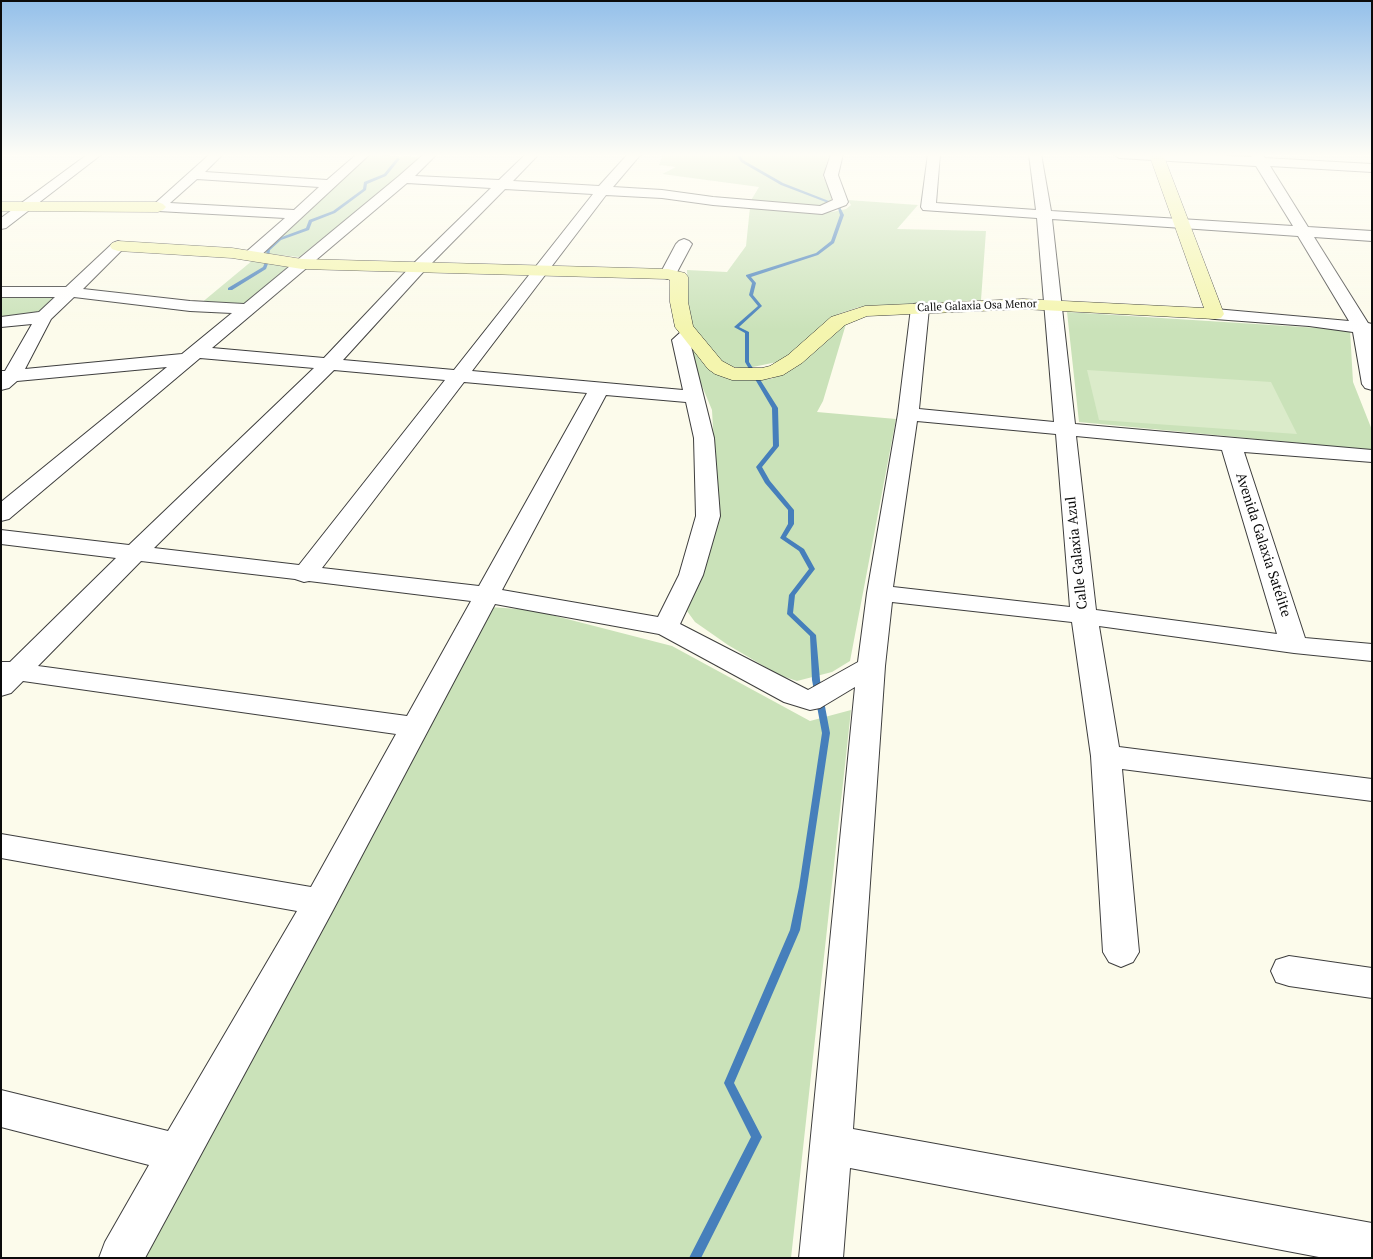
<!DOCTYPE html>
<html>
<head>
<meta charset="utf-8">
<style>
	body { margin:0 }
	#map { position:relative; width:1373px; height:1259px; overflow:hidden; background:#fcfbeb; font-family:"PT Serif",serif }
	canvas { display:block }
	.frame { position:absolute; inset:0; border:2px solid #0b0b0b; pointer-events:none }
</style>
</head>
<body>
<div id="map">
<canvas width="1373" height="1259"></canvas>
<div class="frame"></div>
</div>
<script>
const c = document.querySelector('canvas').getContext('2d');
c.lineJoin = 'round';
function fillPath(path, color) {
  c.fillStyle = color;
  c.fill(path, 'evenodd');
}
function poly(rows) {
  const path = new Path2D();
  for (const r of rows) {
    path.moveTo(r[0], r[1]);
    for (let i = 2; i < r.length; i += 2) path.lineTo(r[i], r[i + 1]);
  }
  return path;
}
function trace(path, color, width, dash) {
  c.strokeStyle = color;
  c.lineWidth = width;
  c.lineCap = dash ? 'butt' : 'round';
  c.setLineDash(dash || []);
  c.stroke(path);
}
function write(font, color, halo, rows, align = 'center') {
  c.font = font + ' "PT Serif",serif';
  c.lineWidth = 5;
  c.setLineDash([]);
  c.textBaseline = 'middle';
  c.strokeStyle = halo;
  c.fillStyle = color;
  for (const [text, x, y, turn = 0] of rows) {
    c.save();
    c.translate(x, y);
    c.rotate((+turn || 0) * Math.PI / 180);
    c.textAlign = isNaN(turn) ? turn : align;
    if (halo) c.strokeText(text, 0, 0);
    c.fillText(text, 0, 0);
    c.restore();
  }
}
const green = poly([
	[663,154,829,154,823,177,832,194,830,204,819,208,750,202,759,187,662,174,676,167,659,165],
	[370,155,417,157,422,159,299,257,261,253],
	[848,200,918,205,897,229,986,231,981,300,859,307,838,314,782,361,743,369,730,366,719,360,689,325,687,270,727,272,746,246,750,207,832,212,846,209,851,205],
	[253,260,288,267,244,306,200,304],
	[1,295,58,295,40,314,1,318],
	[1067,312,1350,330,1353,382,1372,430,1372,450,1079,422],
	[846,324,823,401,817,412,896,419,850,661,832,672,797,681,779,675,728,645,695,622,687,611,701,580,718,517,712,410,697,374,690,345,727,378,742,380,771,379,785,372,811,355],
	[490,607,532,610,672,646,810,721,851,710,791,1258,143,1258]
]);
const pitch = poly([
	[1087,370,1271,382,1297,434,1099,420]
]);
const stream = poly([
	[736,154,739,154,743,160,783,183,834,203,831,204,781,185,741,162,736,154],
	[397,158,400,159,386,176,367,184,366,190,335,213,312,222,309,230,281,240,270,250,269,256,267,256,266,250,279,238,306,228,309,220,333,211,363,189,364,182,384,174,397,158],
	[837,205,839,205,844,215,834,243,818,255,751,277,756,283,753,295,762,306,739,327,749,332,749,362,778,408,779,446,762,467,770,481,794,510,794,524,786,537,804,549,815,569,795,595,793,613,816,635,820,680,830,733,807,887,800,930,734,1083,762,1137,701,1258,689,1258,751,1137,724,1083,790,930,799,887,822,733,812,680,810,636,787,614,789,595,809,569,799,551,780,538,788,524,788,510,765,483,756,467,773,446,772,408,745,362,745,333,734,327,758,306,749,295,752,283,746,276,746,275,816,253,831,241,840,215,837,205],
	[266,260,269,261,266,269,232,290,228,290,228,288,263,267,266,260]
]);
const street = poly([
	[88,154,102,154,6,228,1,229,1,218,88,154],
	[210,154,223,154,205,172,327,180,357,154,370,154,258,258,252,260,246,258,244,255,246,252,285,218,158,211,153,210,151,207,210,154],
	[197,179,319,187,294,210,170,203,197,179],
	[424,154,437,154,415,176,499,180,526,154,539,154,513,181,599,186,628,154,641,154,613,187,662,190,713,197,820,206,833,200,824,175,831,154,843,154,838,175,848,202,846,205,822,214,713,205,662,198,606,195,472,371,683,390,672,340,683,330,689,329,695,330,698,334,690,342,714,438,720,516,703,575,680,624,808,690,858,662,867,593,898,414,911,308,914,304,920,303,926,304,929,308,919,409,1054,422,1037,218,923,210,921,207,928,154,940,154,936,203,1036,210,1029,154,1041,154,1051,211,1293,226,1256,166,1119,158,1113,154,1182,154,1252,157,1250,154,1262,154,1265,158,1372,164,1372,172,1270,166,1308,227,1372,231,1372,241,1314,237,1368,323,1372,324,1372,390,1365,388,1362,384,1353,332,1309,326,1215,319,1209,318,1206,314,1209,310,1215,309,1349,321,1298,236,1052,219,1075,424,1372,450,1372,462,1244,452,1305,638,1372,644,1372,661,1294,653,1099,626,1119,747,1372,779,1372,801,1122,769,1139,952,1133,962,1121,967,1109,962,1103,952,1091,756,1072,622,892,602,885,666,853,1129,1372,1223,1372,1258,1324,1258,850,1168,843,1258,799,1258,855,687,820,708,810,710,784,702,659,634,495,604,332,912,145,1258,99,1258,105,1242,149,1165,1,1127,1,1090,168,1131,297,911,1,858,1,834,311,887,396,734,23,681,11,693,1,696,1,662,10,662,116,558,1,544,1,530,129,545,314,368,200,358,9,519,1,521,1,502,167,367,17,381,9,388,1,390,1,371,5,371,32,324,1,327,1,317,39,312,55,297,1,297,1,287,66,287,113,243,118,241,123,243,126,246,83,289,190,301,244,304,399,176,424,154],
	[407,183,491,188,413,264,324,358,212,348,407,183],
	[505,189,593,194,454,370,343,360,425,270,505,189],
	[74,297,190,311,232,313,182,354,25,369,51,319,74,297],
	[334,370,445,380,299,565,154,548,334,370],
	[464,382,587,393,479,586,322,568,464,382],
	[606,395,686,402,694,438,696,516,679,575,658,617,502,590,606,395],
	[917,421,1056,434,1070,607,893,587,917,421],
	[1076,436,1222,450,1277,634,1096,610,1076,436],
	[141,561,295,579,304,582,309,581,471,601,407,716,38,666,141,561],
	[684,239,689,241,692,244,676,274,674,277,668,279,662,277,660,274,676,244,679,241,684,239],
	[1289,956,1372,968,1372,998,1289,986,1276,982,1271,971,1276,960,1289,956]
]);
const secondary = poly([
	[1149,154,1163,154,1224,314,1221,318,1215,319,1023,309,867,316,845,325,802,363,783,375,762,380,732,380,715,374,708,369,675,327,670,302,670,280,667,279,302,269,232,258,118,251,112,249,110,246,112,243,118,241,232,248,302,259,668,269,685,273,688,277,688,302,693,326,722,361,735,368,762,368,770,366,788,355,831,317,865,306,1023,299,1204,308,1149,154],
	[1,202,158,202,163,204,166,207,163,210,158,212,1,211,1,202]
]);
const farStreetnames = [
	["Calle Galaxia Osa Menor",977,306,-2]
];
const streetNames = [
	["Avenida Galaxia Satélite",1263,545,72],
	["Calle Galaxia Azul",1077,553,-96]
];
fillPath(green, '#cae2b9');
fillPath(pitch, '#dbebca');
fillPath(stream, '#467fbb');
trace(street, '#3e3e3e', 2);
trace(secondary, '#2d2d2d', 1);
fillPath(street, '#fff');
fillPath(secondary, '#f4f5ae');
const sky = c.createLinearGradient(0, 0, 0, 330);
sky.addColorStop(0, '#94c0ea');
sky.addColorStop(0.47, '#fefdf6');
sky.addColorStop(1, '#fefdf600');
c.fillStyle = sky;
c.fillRect(0, 0, 1373, 330);
write('11px', '#0b0b0b', '#fff', farStreetnames);
write('14px', '#0b0b0b', '#fff', streetNames);
</script>
</body>
</html>
